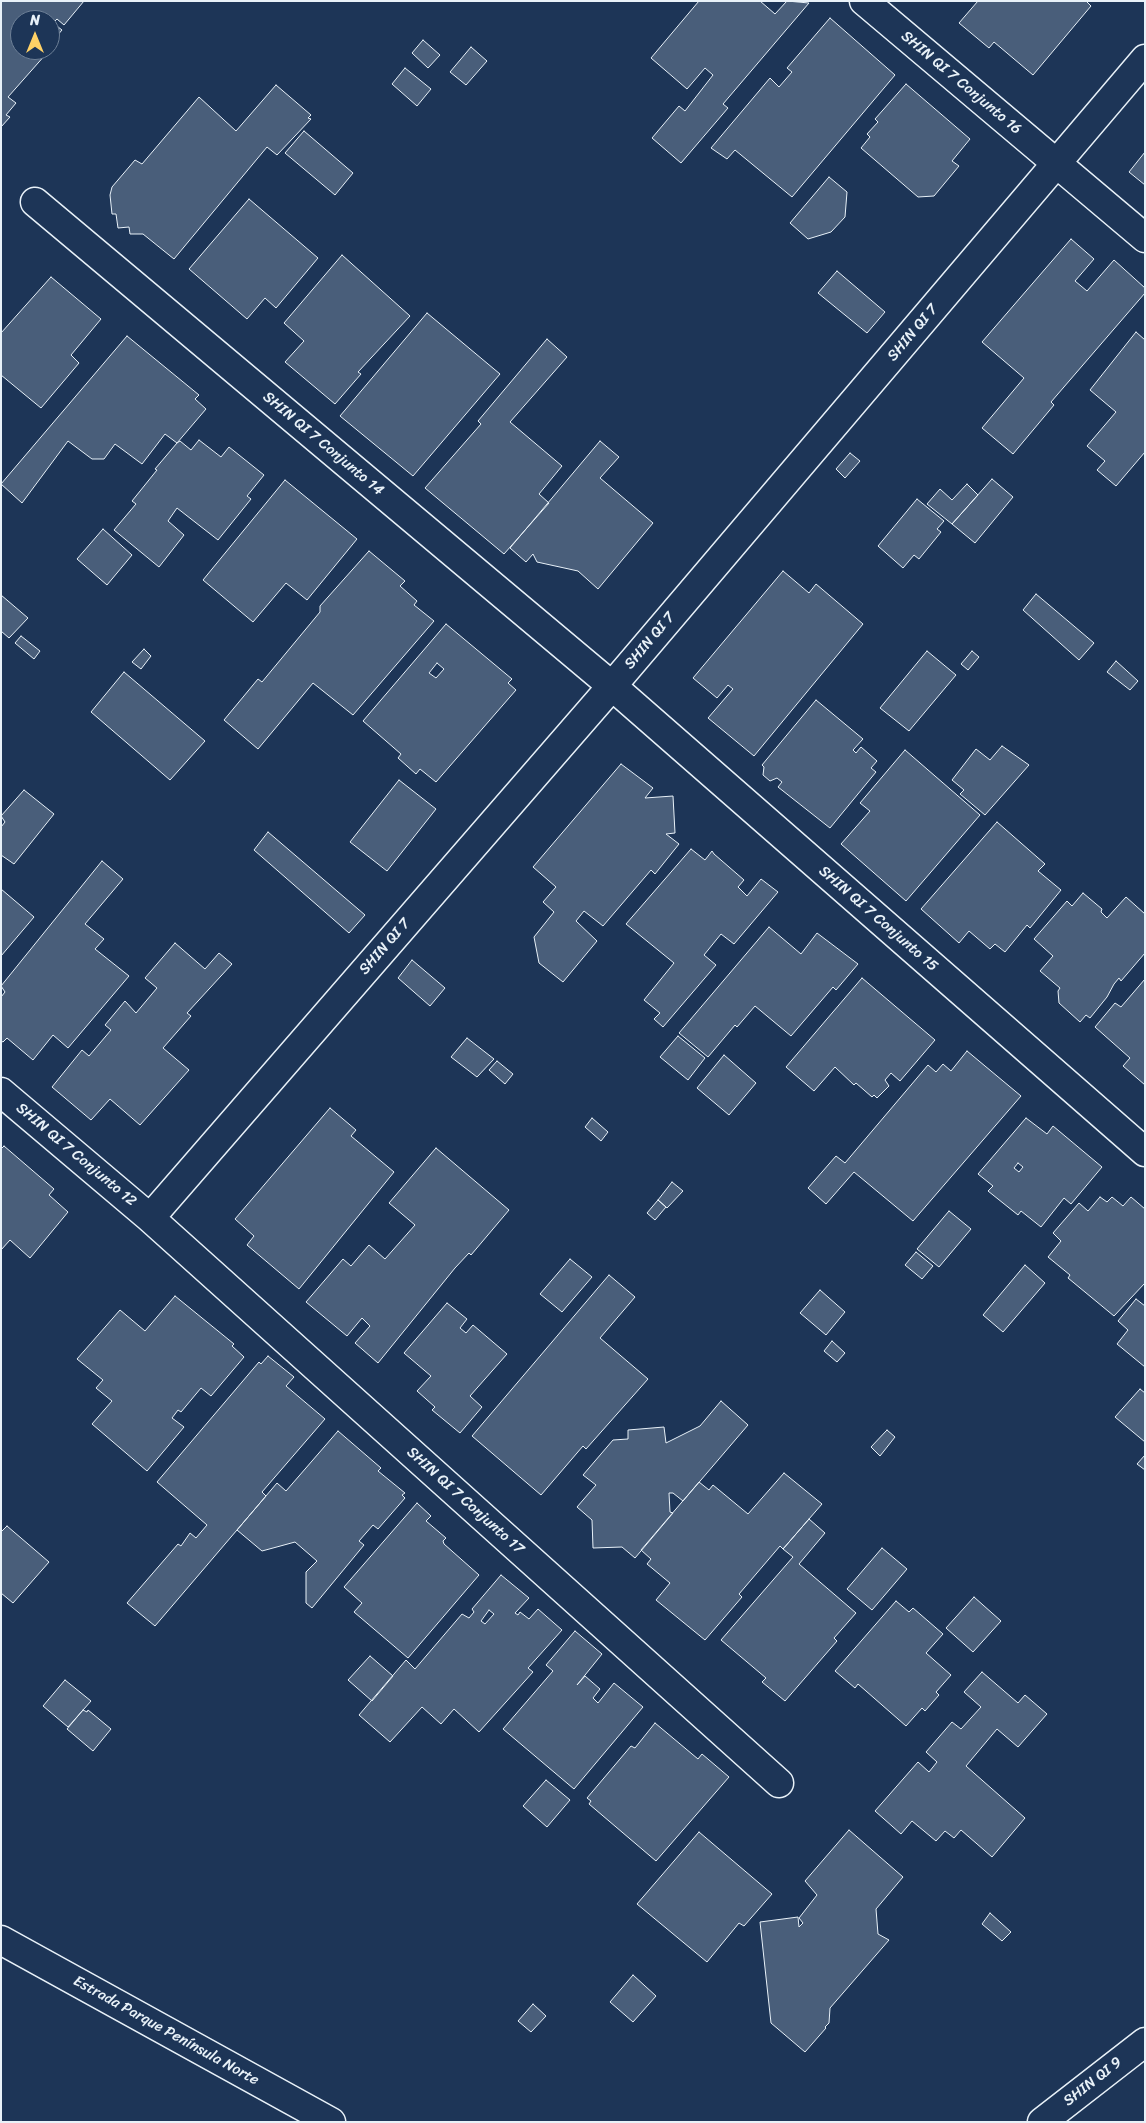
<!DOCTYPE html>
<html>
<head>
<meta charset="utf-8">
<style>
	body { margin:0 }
	#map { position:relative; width:1146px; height:2123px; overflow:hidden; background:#1d3557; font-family:Sriracha,sans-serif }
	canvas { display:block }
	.frame { position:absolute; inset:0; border:2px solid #e8f1f8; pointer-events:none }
	.north { position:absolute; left:10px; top:10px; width:50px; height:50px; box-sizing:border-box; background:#1d3557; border:1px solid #6e8097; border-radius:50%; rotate:0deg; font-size:14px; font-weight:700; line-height:20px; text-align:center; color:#e8f1f8 }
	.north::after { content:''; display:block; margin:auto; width:18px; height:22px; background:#ffd166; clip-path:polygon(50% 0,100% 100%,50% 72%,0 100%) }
</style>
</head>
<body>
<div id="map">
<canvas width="1146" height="2123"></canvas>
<div class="frame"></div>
<div class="north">N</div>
</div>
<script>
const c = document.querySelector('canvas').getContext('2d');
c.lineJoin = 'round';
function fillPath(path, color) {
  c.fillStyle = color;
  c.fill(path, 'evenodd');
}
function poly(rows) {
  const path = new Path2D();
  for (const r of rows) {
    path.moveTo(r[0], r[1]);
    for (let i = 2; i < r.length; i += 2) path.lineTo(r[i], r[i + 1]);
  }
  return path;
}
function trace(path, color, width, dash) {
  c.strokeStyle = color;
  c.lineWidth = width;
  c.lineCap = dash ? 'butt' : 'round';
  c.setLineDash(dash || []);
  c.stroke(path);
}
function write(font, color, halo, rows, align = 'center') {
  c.font = font + ' Sriracha,sans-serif';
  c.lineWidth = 5;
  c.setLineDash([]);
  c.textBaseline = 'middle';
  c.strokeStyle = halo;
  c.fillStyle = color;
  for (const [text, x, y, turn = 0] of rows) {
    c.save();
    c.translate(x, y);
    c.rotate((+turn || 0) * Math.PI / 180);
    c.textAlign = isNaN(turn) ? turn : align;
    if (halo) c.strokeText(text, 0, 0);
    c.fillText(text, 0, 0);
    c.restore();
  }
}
const building = poly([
	[1,1,84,1,64,25,57,19,53,23,62,30,50,44,50,20,20,20,20,50,45,50,43,52,46,54,8,97,16,103,6,115,10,117,1,127,1,1],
	[699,1,760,1,775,14,787,1,809,3,723,104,728,108,681,163,652,138,679,106,685,111,713,75,705,68,687,89,651,58,699,1],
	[978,1,1086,1,1091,6,1033,75,994,42,989,48,959,23,978,1],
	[830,18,895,75,792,197,735,150,727,159,711,148,770,78,779,87,792,72,787,68,830,18],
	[423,40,440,55,428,68,412,53,423,40],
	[471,47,487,61,466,85,450,72,471,47],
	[405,68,431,89,417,106,392,84,405,68],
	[906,84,970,139,952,161,959,166,934,196,918,197,861,148,870,137,867,134,878,122,875,119,906,84],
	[276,85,311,115,308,118,311,119,277,155,267,147,174,259,143,234,130,234,129,227,118,228,116,214,112,214,110,195,112,187,135,160,142,164,199,97,236,131,276,85],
	[304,131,353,173,335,195,285,153,304,131],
	[1145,152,1145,185,1129,172,1145,152],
	[829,177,847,192,845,217,831,232,808,239,790,223,829,177],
	[249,199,318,258,276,308,265,298,247,319,189,269,249,199],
	[1071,239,1094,259,1075,281,1087,291,1114,260,1145,288,1145,293,1051,402,1054,405,1013,454,982,428,1024,378,982,342,1071,239],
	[342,255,410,316,358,372,361,374,335,404,285,362,304,341,284,323,342,255],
	[837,271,885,312,867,333,818,293,837,271],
	[51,277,101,319,71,355,79,363,41,408,1,375,1,333,51,277],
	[427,313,500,374,413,476,340,416,427,313],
	[1136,332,1145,340,1145,452,1116,486,1097,470,1105,461,1087,446,1116,412,1090,390,1136,332],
	[127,336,199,395,195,399,206,409,177,443,165,434,142,464,115,444,104,459,92,459,68,441,22,503,1,484,127,336],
	[547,339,567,357,510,422,562,466,539,494,549,503,504,554,425,488,481,424,478,421,547,339],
	[199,440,221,457,229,447,264,475,247,496,251,499,218,540,177,508,168,521,184,535,159,567,114,530,136,504,132,501,157,470,155,469,177,443,180,441,191,450,199,440],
	[600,441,619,457,600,478,653,523,598,589,578,571,537,562,533,554,526,562,510,548,600,441],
	[850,453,860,461,845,478,836,469,850,453],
	[992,479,1013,497,975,543,952,524,992,479],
	[285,480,357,539,307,600,286,583,253,622,203,580,285,480],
	[967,484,978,495,952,524,927,504,940,489,952,500,967,484],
	[917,499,944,521,937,529,941,532,919,559,914,555,903,568,878,546,917,499],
	[103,529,132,555,107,585,77,559,103,529],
	[369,551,405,581,400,586,417,601,414,605,434,621,353,715,313,683,258,749,224,720,258,679,262,682,320,612,320,606,369,551],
	[783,571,809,593,816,584,863,624,754,756,708,718,733,689,728,685,717,698,693,678,783,571],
	[1036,594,1094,643,1079,660,1023,610,1036,594],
	[1,595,28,618,9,638,1,631,1,595],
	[446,624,512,679,508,683,516,690,436,782,420,769,416,774,398,758,401,754,363,721,446,624],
	[437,663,444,669,436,678,429,673,437,663],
	[21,636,40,651,34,659,15,643,21,636],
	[144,649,151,656,141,669,132,662,144,649],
	[927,651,956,675,909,731,880,708,927,651],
	[972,651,979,657,968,670,961,664,972,651],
	[1116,661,1138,681,1130,690,1107,672,1116,661],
	[124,672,205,741,170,780,91,712,124,672],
	[816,700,863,739,853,750,856,753,861,747,877,761,871,768,876,772,830,828,778,787,782,782,777,778,770,781,763,775,764,767,762,765,816,700],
	[1002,746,1029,765,985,815,960,794,964,790,952,780,976,749,990,760,1002,746],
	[905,750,980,815,906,901,841,844,870,811,860,803,905,750],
	[621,764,653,788,645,798,673,796,675,833,666,834,679,844,655,874,651,870,603,926,584,911,576,921,597,941,563,982,539,963,534,937,554,912,543,902,556,887,533,867,621,764],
	[399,780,436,809,387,871,350,842,399,780],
	[24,790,54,814,14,864,1,855,1,827,5,822,1,816,24,790],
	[997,822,1045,864,1038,871,1061,890,1030,928,1027,925,1005,952,995,944,990,949,969,931,959,943,921,909,997,822],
	[268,832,365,915,349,933,254,850,268,832],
	[691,849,705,860,712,851,714,854,744,880,738,887,747,896,761,879,778,892,734,944,721,934,704,955,716,965,663,1027,654,1019,660,1013,644,1000,674,963,626,924,691,849],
	[102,861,123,879,85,924,104,939,95,949,129,976,68,1048,53,1035,33,1060,7,1038,3,1042,1,1041,1,997,5,992,1,986,102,861],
	[1,889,34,917,1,956,1,889],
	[1083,893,1102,909,1101,912,1107,918,1126,897,1145,914,1145,953,1121,981,1119,978,1114,984,1107,997,1090,1018,1086,1015,1080,1022,1059,1003,1058,991,1060,988,1040,971,1053,956,1034,939,1067,901,1072,906,1083,893],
	[769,927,801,954,817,933,858,964,836,990,833,987,791,1036,755,1006,737,1027,735,1025,708,1057,679,1033,769,927],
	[175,943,205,969,219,953,232,964,187,1013,191,1016,163,1048,189,1070,140,1125,110,1099,91,1120,52,1087,82,1050,89,1056,111,1030,105,1025,125,1001,136,1013,157,988,145,978,175,943],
	[412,960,445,988,430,1006,398,978,412,960],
	[862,978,935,1040,900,1081,891,1073,885,1080,889,1086,877,1098,874,1095,872,1097,856,1083,854,1085,835,1067,814,1091,786,1067,862,978],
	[1145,979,1145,1085,1123,1066,1130,1058,1095,1027,1115,1003,1121,1007,1145,979],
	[678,1036,705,1058,688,1080,660,1057,678,1036],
	[467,1038,494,1059,477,1077,451,1057,467,1038],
	[967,1051,1021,1096,913,1221,854,1172,826,1204,808,1188,836,1156,845,1163,928,1065,936,1072,943,1064,951,1071,967,1051],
	[724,1055,756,1083,729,1115,697,1088,724,1055],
	[497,1061,513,1074,505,1084,489,1070,497,1061],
	[330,1108,356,1130,351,1136,394,1172,299,1289,247,1245,254,1236,235,1219,330,1108],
	[592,1118,608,1132,601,1141,585,1127,592,1118],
	[1026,1118,1047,1134,1053,1126,1102,1167,1071,1204,1064,1198,1041,1227,1021,1211,1018,1215,988,1191,993,1186,978,1174,1026,1118],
	[1018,1163,1023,1167,1019,1172,1014,1168,1018,1163],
	[4,1146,54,1189,49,1195,68,1212,30,1258,10,1240,1,1250,1,1149,4,1146],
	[436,1148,509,1210,471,1255,469,1253,455,1268,378,1363,355,1343,370,1326,362,1318,347,1336,306,1302,343,1259,351,1266,369,1245,385,1259,415,1225,389,1203,436,1148],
	[672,1182,683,1191,667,1208,658,1200,672,1182],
	[1100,1197,1107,1202,1112,1197,1123,1206,1131,1197,1145,1209,1145,1283,1114,1316,1068,1278,1070,1275,1048,1257,1061,1241,1053,1233,1079,1203,1088,1211,1100,1197],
	[658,1200,666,1207,655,1220,647,1213,658,1200],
	[949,1211,971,1229,939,1267,917,1249,949,1211],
	[916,1252,933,1266,922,1279,905,1265,916,1252],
	[570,1259,592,1277,562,1312,540,1294,570,1259],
	[1025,1265,1045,1283,1003,1332,983,1315,1025,1265],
	[609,1275,635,1297,600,1338,648,1379,586,1449,583,1446,541,1495,472,1436,609,1275],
	[820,1290,845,1312,826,1335,800,1313,820,1290],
	[175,1296,234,1344,232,1346,244,1357,211,1396,201,1388,181,1412,178,1410,172,1418,184,1427,147,1471,92,1424,112,1401,96,1388,103,1380,77,1359,120,1310,145,1331,175,1296],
	[1136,1299,1145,1306,1145,1367,1117,1344,1128,1330,1118,1321,1136,1299],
	[447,1303,467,1319,460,1328,466,1333,473,1325,507,1354,470,1396,482,1407,460,1433,432,1410,435,1407,417,1391,431,1376,404,1353,447,1303],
	[832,1341,845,1353,837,1362,824,1351,832,1341],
	[268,1356,294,1377,286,1386,325,1419,262,1492,266,1496,155,1626,127,1603,178,1544,181,1546,190,1533,196,1538,207,1525,157,1482,259,1362,261,1364,268,1356],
	[1140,1389,1145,1393,1145,1442,1115,1417,1140,1389],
	[721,1401,748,1425,683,1501,673,1493,669,1493,670,1512,673,1513,635,1558,622,1547,593,1548,592,1520,577,1507,596,1485,583,1475,613,1440,628,1439,628,1430,664,1427,666,1443,700,1426,721,1401],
	[887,1430,895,1437,880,1456,871,1447,887,1430],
	[338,1431,381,1468,378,1471,405,1493,402,1495,405,1498,378,1529,373,1525,359,1541,364,1545,312,1608,306,1603,306,1572,317,1561,295,1542,262,1551,237,1530,277,1483,286,1491,338,1431],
	[1145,1455,1145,1470,1137,1464,1145,1455],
	[784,1473,822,1504,783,1549,780,1546,739,1594,742,1597,705,1640,656,1600,670,1583,647,1564,651,1559,641,1550,699,1482,709,1490,713,1485,748,1514,784,1473],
	[417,1503,431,1516,426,1521,446,1538,443,1541,444,1544,479,1575,408,1658,354,1612,362,1603,344,1587,417,1503],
	[809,1519,825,1533,799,1564,856,1613,834,1638,837,1641,785,1701,762,1682,766,1678,721,1640,793,1557,783,1549,809,1519],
	[7,1526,49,1562,13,1603,1,1593,1,1532,7,1526],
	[882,1548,907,1569,872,1610,847,1589,882,1548],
	[501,1575,529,1598,515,1613,518,1615,520,1612,529,1619,538,1609,562,1630,528,1668,533,1672,479,1732,454,1709,441,1724,422,1707,390,1742,359,1715,406,1660,415,1669,462,1614,469,1618,474,1612,472,1609,501,1575],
	[489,1610,494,1614,485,1624,481,1621,489,1610],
	[974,1597,1001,1621,973,1652,946,1628,974,1597],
	[896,1601,909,1612,913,1608,943,1634,926,1653,951,1675,936,1692,939,1695,925,1711,922,1708,906,1726,858,1684,855,1688,835,1671,896,1601],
	[575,1631,602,1654,577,1685,585,1676,600,1689,593,1698,598,1703,614,1683,643,1707,574,1789,503,1729,553,1671,546,1665,575,1631],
	[370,1656,393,1676,372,1701,348,1680,370,1656],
	[982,1672,1018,1703,1025,1695,1047,1714,1018,1747,997,1729,966,1766,1025,1818,992,1857,961,1830,954,1838,945,1831,936,1841,912,1821,901,1834,875,1811,918,1762,929,1772,937,1762,926,1752,952,1722,961,1729,981,1707,964,1692,982,1672],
	[65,1680,91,1701,68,1727,43,1706,65,1680],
	[83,1710,87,1712,88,1710,111,1729,93,1751,67,1729,83,1710],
	[655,1723,698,1759,702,1754,729,1777,656,1861,589,1804,591,1801,587,1798,631,1746,635,1748,655,1723],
	[546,1780,570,1800,547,1827,523,1806,546,1780],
	[849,1830,903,1877,876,1909,878,1934,889,1940,830,2008,829,2023,825,2027,826,2028,805,2052,771,2023,760,1922,798,1917,799,1927,803,1923,799,1918,817,1895,805,1881,849,1830],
	[699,1832,772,1894,744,1926,739,1923,707,1962,637,1904,699,1832],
	[990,1913,1011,1932,1002,1941,982,1924,990,1913],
	[633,1975,656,1996,633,2022,610,2002,633,1975],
	[533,2004,546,2016,531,2032,518,2021,533,2004]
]);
const minor = poly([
	[864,1,1145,238],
	[35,202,612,686,1145,1152],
	[1,1092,150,1218,779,1783],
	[150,1218,612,686,1145,59]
]);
const tertiary = poly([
	[1042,2122,1145,2042]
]);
const secondary = poly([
	[1,1940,331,2122]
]);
const streetNames = [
	["SHIN QI 7 Conjunto 16",961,83,40],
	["SHIN QI 7",913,333,-50],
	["SHIN QI 7 Conjunto 14",323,444,40],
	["SHIN QI 7",650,641,-50],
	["SHIN QI 7 Conjunto 15",878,919,41],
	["SHIN QI 7",385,947,-49],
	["SHIN QI 7 Conjunto 12",76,1155,40],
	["SHIN QI 7 Conjunto 17",465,1501,42],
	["Estrada Parque Península Norte",166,2031,29],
	["SHIN QI 9",1093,2082,-38]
];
fillPath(building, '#495e7a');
trace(building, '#e8f1f8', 1);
trace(minor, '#e8f1f8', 31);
trace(tertiary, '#e8f1f8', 31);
trace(secondary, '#e8f1f8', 31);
trace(minor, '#1d3557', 28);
trace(tertiary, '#1d3557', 28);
trace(secondary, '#1d3557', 28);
write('15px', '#e8f1f8', '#1d3557', streetNames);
</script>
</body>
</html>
